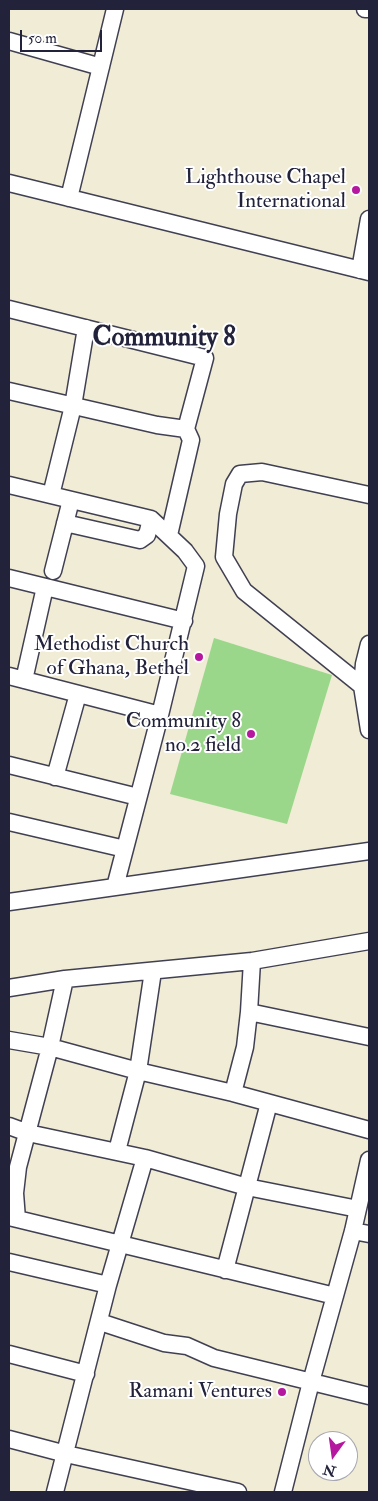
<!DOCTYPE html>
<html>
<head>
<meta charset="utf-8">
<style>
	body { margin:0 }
	#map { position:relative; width:378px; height:1501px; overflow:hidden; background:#f0ecd6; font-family:"IM FELL Double Pica",serif }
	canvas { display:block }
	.frame { position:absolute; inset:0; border:10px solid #22223b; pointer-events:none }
	.north { position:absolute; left:308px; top:1431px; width:50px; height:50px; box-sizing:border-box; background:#fff; border:1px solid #a7a7b1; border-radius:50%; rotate:194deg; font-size:14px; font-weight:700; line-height:20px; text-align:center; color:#22223b }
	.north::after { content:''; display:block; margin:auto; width:18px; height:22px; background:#b5179e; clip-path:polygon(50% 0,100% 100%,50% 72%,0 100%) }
	.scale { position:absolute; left:20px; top:30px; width:82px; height:22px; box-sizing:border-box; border:2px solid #22223b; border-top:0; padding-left:6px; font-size:15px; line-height:18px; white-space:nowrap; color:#22223b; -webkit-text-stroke:4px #fff; paint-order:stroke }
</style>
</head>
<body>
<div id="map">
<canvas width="378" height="1501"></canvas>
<div class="frame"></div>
<div class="north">N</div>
<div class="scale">50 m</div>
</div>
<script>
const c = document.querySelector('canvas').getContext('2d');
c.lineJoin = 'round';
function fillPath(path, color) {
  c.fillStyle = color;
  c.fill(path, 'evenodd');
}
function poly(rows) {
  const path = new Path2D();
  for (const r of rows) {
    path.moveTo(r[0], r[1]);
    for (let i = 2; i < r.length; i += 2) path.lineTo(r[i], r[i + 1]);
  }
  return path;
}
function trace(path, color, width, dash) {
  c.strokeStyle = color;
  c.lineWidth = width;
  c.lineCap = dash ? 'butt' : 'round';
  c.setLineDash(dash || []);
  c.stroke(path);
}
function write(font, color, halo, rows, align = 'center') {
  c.font = font + ' "IM FELL Double Pica",serif';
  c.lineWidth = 4;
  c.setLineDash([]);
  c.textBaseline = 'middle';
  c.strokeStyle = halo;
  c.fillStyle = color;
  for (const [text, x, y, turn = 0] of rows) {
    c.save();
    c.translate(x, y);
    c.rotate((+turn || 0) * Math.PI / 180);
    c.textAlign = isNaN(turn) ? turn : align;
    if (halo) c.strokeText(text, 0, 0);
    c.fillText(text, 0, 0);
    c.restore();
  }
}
const green = poly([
	[214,638,332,675,287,824,170,794]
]);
const minor = poly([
	[365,9,369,9],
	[9,41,101,67],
	[9,183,369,272],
	[69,198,115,9],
	[360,270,369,219],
	[9,309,205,358,186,429,191,440,169,535],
	[9,391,157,425,186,429],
	[9,485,151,519,185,551,196,566,160,715,115,887],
	[51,495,73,406,86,328],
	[65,523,140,540,147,535,151,519],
	[53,571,71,500],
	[9,578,184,621],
	[369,644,364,664,362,686,369,730],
	[9,676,160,715],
	[24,680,45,587],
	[362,686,244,591,224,557,228,514,234,484,240,474,262,472,369,495],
	[9,765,138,797],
	[55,777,78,694],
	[9,822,125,849],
	[9,902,369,851],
	[252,961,249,1012,245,1047,233,1093,369,1130],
	[9,988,65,979,252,961,369,941],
	[249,1012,369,1037],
	[9,1040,50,1047,138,1071,233,1093],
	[9,1126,28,1133,145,1158,247,1187,358,1209],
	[117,1151,138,1071,153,971],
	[9,1217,335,1296],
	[17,1219,15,1193,18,1167,50,1047,65,979],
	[353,1231,369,1234],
	[9,1262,108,1285],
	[225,1270,269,1103],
	[100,1322,164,1343,187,1346,214,1358,369,1396],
	[9,1354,86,1374],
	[9,1439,66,1454,238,1492],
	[55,1492,108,1285,145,1158],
	[283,1492,311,1382,353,1231,369,1160]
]);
const markers = [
	[356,190,5,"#b5179e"],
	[199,657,5,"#b5179e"],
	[251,734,5,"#b5179e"],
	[282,1392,5,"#b5179e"]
];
const poiNames = [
	["Lighthouse Chapel",346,178],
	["International",346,202],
	["Methodist Church",189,645],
	["of Ghana, Bethel",189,669],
	["Community 8",241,722],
	["no.2 field",241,746],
	["Ramani Ventures",272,1392]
];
const districtNames = [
	["Community 8",164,339]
];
fillPath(green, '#9bd78b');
trace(minor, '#414052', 19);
trace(minor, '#fff', 16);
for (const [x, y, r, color] of markers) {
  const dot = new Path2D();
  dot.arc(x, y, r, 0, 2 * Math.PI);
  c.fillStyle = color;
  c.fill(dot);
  trace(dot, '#fff', 2);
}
write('21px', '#22223b', '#fff', poiNames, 'right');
write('bold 26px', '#22223b', '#fff', districtNames);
</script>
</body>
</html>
